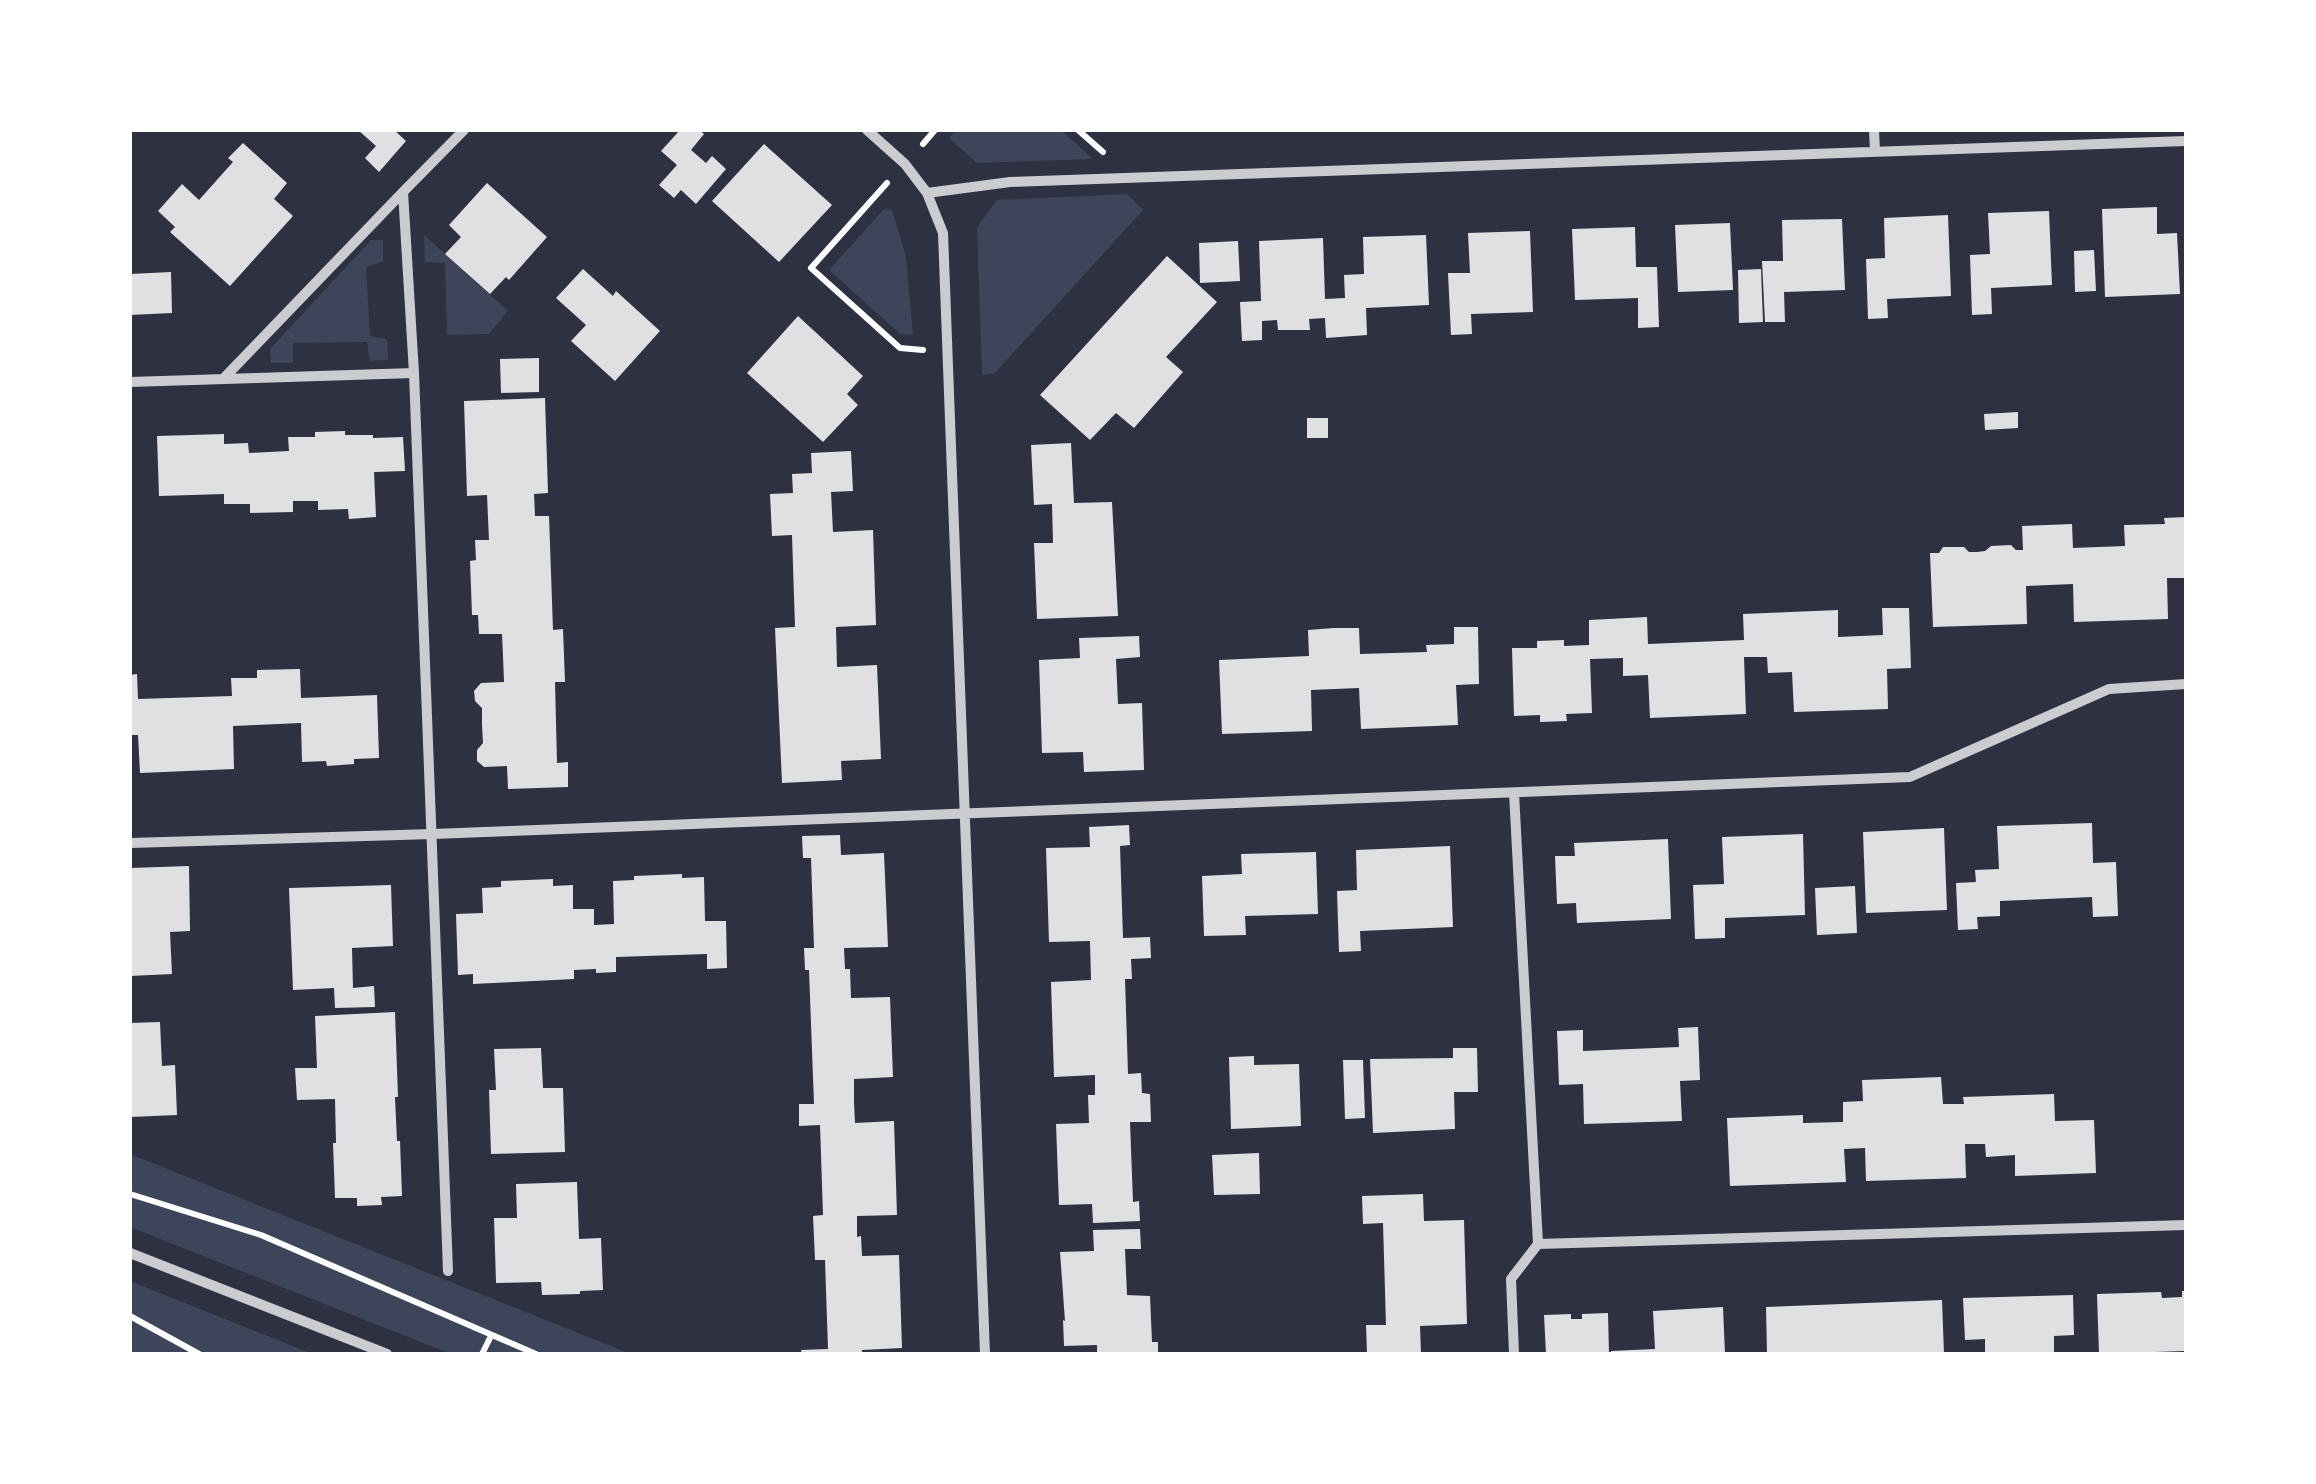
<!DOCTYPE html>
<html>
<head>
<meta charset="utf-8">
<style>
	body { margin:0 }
	#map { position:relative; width:2316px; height:1484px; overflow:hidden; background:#2d3142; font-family:"Source Sans 3",sans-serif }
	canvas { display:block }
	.frame { position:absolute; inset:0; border:132px solid #fff; pointer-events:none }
</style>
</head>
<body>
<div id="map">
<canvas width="2316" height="1484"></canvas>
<div class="frame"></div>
</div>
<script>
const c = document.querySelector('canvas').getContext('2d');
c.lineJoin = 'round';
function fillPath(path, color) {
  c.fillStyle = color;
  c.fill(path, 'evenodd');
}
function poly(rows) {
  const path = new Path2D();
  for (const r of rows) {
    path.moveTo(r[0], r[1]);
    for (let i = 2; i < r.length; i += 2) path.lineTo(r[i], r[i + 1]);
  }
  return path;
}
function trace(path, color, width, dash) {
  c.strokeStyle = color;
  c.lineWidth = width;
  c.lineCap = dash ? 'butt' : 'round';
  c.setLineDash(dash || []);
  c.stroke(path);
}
const green = poly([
	[956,130,1061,130,1093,159,977,163,949,138],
	[1127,194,1143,210,995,373,982,375,977,227,997,200],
	[884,209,892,210,906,256,913,335,900,334,829,270],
	[424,235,508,311,489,334,447,335,445,263,425,262],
	[371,240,383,240,383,261,366,267,370,336,387,339,388,360,370,361,367,342,293,343,293,363,271,363,270,349],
	[130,1154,631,1354,451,1354,130,1227],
	[130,1281,313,1354,130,1354]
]);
const building = poly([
	[358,130,394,130,406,141,379,172,365,158,376,146],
	[680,130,699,130,704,134,691,150,706,163,712,156,726,169,696,204,681,190,674,198,659,185,677,165,661,151],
	[243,143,287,183,274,199,293,216,230,286,170,232,175,227,158,211,182,184,199,200,233,162,228,158],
	[764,144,832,205,779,262,712,201],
	[487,183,547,237,509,280,506,277,490,294,445,254,461,237,449,225],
	[2157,207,2157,234,2177,233,2180,294,2105,297,2102,209],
	[2049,211,2052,285,1991,288,1992,314,1972,315,1970,255,1990,254,1988,213],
	[1948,215,1951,296,1887,299,1888,318,1868,319,1866,259,1885,258,1884,218],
	[1842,219,1845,290,1784,292,1785,322,1765,322,1762,261,1783,261,1782,220],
	[1730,223,1733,290,1678,292,1675,225],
	[1635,227,1636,267,1657,267,1659,327,1638,328,1638,298,1575,300,1572,229],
	[1530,231,1533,312,1471,314,1472,334,1451,335,1448,273,1470,273,1468,233],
	[1426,235,1429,305,1366,308,1367,335,1326,338,1325,318,1309,319,1310,330,1278,330,1277,320,1262,321,1262,340,1242,341,1240,302,1261,301,1259,241,1323,238,1325,299,1345,298,1344,275,1364,274,1363,237],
	[1238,241,1240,281,1200,283,1199,243],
	[2094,250,2096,291,2075,292,2074,251],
	[1167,256,1217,302,1166,357,1183,372,1134,428,1116,413,1090,440,1040,395],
	[583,269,613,296,616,291,660,331,615,381,571,341,586,325,556,298],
	[1761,269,1763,322,1739,323,1738,270],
	[171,272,172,313,130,315,130,274],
	[798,316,863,376,847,394,858,405,823,442,747,373],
	[539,358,539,392,501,393,500,359],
	[545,398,548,493,534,494,535,516,549,516,553,630,563,629,565,682,555,682,557,763,568,762,568,787,508,789,507,766,484,767,477,761,477,750,483,743,482,725,482,708,475,701,474,691,481,683,504,682,503,656,502,634,479,634,478,615,472,615,470,561,476,560,475,540,489,540,488,518,487,495,467,496,464,401],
	[2018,412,2018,428,1985,430,1984,414],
	[1307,418,1328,418,1328,438,1307,438],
	[345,431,345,435,373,435,373,438,403,437,405,471,374,472,376,517,349,519,348,509,318,510,318,501,293,501,293,512,250,513,250,504,224,504,224,494,159,496,157,436,224,434,224,444,248,443,249,453,289,451,288,437,315,437,315,432],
	[1071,443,1074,503,1112,502,1118,616,1037,619,1034,543,1053,543,1052,504,1034,505,1031,445],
	[851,451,853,491,831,492,833,532,873,530,876,625,836,627,837,667,877,665,881,759,841,761,842,780,782,783,775,628,795,627,792,535,772,536,770,494,793,493,792,474,812,473,811,453],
	[2186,517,2186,578,2167,578,2168,619,2074,622,2073,584,2026,586,2027,624,1933,627,1930,553,1939,553,1943,547,1964,547,1969,552,1977,552,1985,551,1991,546,2011,545,2016,550,2023,550,2022,526,2072,524,2073,548,2125,546,2124,525,2165,524,2164,518],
	[1882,608,1909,608,1911,668,1887,669,1888,709,1794,712,1792,672,1768,673,1767,657,1744,657,1746,714,1650,718,1648,675,1623,676,1623,658,1590,659,1592,713,1566,714,1567,721,1540,722,1540,715,1514,716,1512,648,1537,648,1537,641,1564,640,1564,646,1589,645,1589,620,1647,617,1648,644,1744,640,1743,614,1838,610,1838,637,1883,635],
	[1454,627,1478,627,1479,684,1456,685,1458,725,1361,729,1359,688,1311,690,1312,731,1222,734,1219,660,1309,656,1308,630,1334,628,1359,628,1360,654,1427,652,1426,645,1454,644],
	[1139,636,1140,657,1116,659,1118,704,1142,703,1144,770,1084,772,1083,752,1042,753,1039,660,1080,658,1079,638],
	[300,669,301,698,377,695,379,758,354,759,354,764,327,766,326,761,302,762,301,723,233,726,234,769,140,773,138,735,130,735,130,675,137,674,138,699,232,696,231,678,257,678,257,670],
	[2092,823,2093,863,2116,862,2118,916,2093,917,2092,897,2000,901,2000,916,1977,917,1978,929,1958,930,1956,883,1976,882,1975,870,1999,869,1997,826],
	[1129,825,1130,845,1120,846,1123,938,1150,937,1151,958,1131,959,1132,979,1125,979,1128,1074,1141,1073,1142,1093,1150,1094,1151,1122,1130,1122,1133,1202,1139,1201,1140,1221,1093,1223,1092,1204,1059,1205,1056,1124,1089,1123,1088,1095,1095,1095,1095,1075,1054,1077,1051,982,1091,980,1090,941,1049,942,1046,848,1090,847,1089,827],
	[1944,828,1947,910,1866,913,1863,832],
	[1803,834,1805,915,1725,918,1725,938,1695,939,1693,885,1724,884,1722,837],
	[840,835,841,855,884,853,888,947,844,948,845,969,850,969,851,998,890,997,893,1077,854,1079,854,1102,855,1123,894,1121,897,1215,857,1216,857,1237,861,1236,862,1256,899,1255,902,1348,862,1350,862,1354,802,1354,801,1350,828,1349,825,1260,815,1260,813,1216,823,1215,820,1125,799,1126,799,1104,814,1104,809,970,805,970,804,948,814,948,811,858,803,858,802,836],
	[1668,839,1671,919,1577,923,1576,903,1557,904,1555,856,1575,856,1574,843],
	[1450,846,1453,927,1360,931,1361,951,1339,952,1337,891,1357,890,1356,850],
	[1316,852,1318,914,1245,916,1246,935,1204,936,1202,876,1242,874,1241,854],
	[189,866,190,931,170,932,172,974,130,976,130,868],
	[682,874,682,878,704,877,705,921,726,921,727,968,707,969,707,954,616,957,616,972,596,973,596,969,574,970,574,979,473,984,473,974,458,975,456,914,483,913,482,888,501,887,501,881,553,879,553,886,573,885,573,909,594,909,594,925,614,924,613,881,634,880,634,876],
	[391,885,393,946,352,948,353,988,374,986,375,1007,335,1008,334,988,293,990,289,888],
	[1855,886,1857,933,1817,935,1815,888],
	[395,1012,398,1097,395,1097,397,1141,400,1141,402,1196,381,1197,382,1205,357,1206,357,1198,335,1198,333,1143,336,1143,335,1099,297,1100,295,1068,317,1068,315,1016],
	[160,1022,162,1066,175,1065,177,1115,130,1117,130,1023],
	[1698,1027,1700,1080,1680,1081,1682,1121,1584,1124,1583,1084,1559,1085,1557,1031,1583,1030,1583,1051,1679,1047,1678,1028],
	[541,1048,543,1088,563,1088,565,1152,491,1154,489,1090,496,1090,494,1049],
	[1453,1048,1477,1048,1478,1092,1454,1092,1455,1129,1373,1133,1370,1059,1453,1058],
	[1254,1056,1254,1065,1299,1064,1301,1126,1231,1129,1229,1057],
	[1343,1060,1363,1060,1365,1118,1345,1119],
	[1941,1077,1943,1104,1964,1104,1963,1097,2054,1094,2055,1121,2094,1120,2096,1173,2015,1176,2015,1155,1986,1157,1985,1144,1965,1144,1966,1178,1866,1181,1865,1148,1844,1149,1846,1182,1730,1186,1727,1118,1803,1115,1803,1123,1843,1122,1843,1102,1863,1101,1862,1080],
	[1259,1153,1260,1194,1214,1195,1212,1155],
	[577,1182,579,1239,601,1238,603,1290,580,1291,580,1294,542,1295,541,1282,496,1283,494,1218,517,1218,516,1184],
	[1423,1194,1424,1221,1464,1220,1467,1324,1420,1326,1421,1354,1367,1354,1366,1325,1386,1325,1383,1223,1363,1224,1362,1196],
	[1140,1229,1141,1249,1125,1249,1127,1295,1150,1296,1152,1342,1158,1342,1158,1354,1097,1354,1097,1345,1064,1346,1063,1320,1065,1321,1060,1252,1094,1251,1093,1230],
	[2182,1291,2186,1291,2184,1351,2155,1352,2155,1354,2099,1354,2097,1294,2161,1292,2162,1298,2182,1297],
	[2073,1295,2074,1335,2054,1336,2054,1354,1985,1354,1985,1339,1965,1340,1963,1298],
	[1942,1300,1944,1354,1767,1354,1766,1307],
	[1723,1307,1725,1354,1611,1354,1611,1351,1655,1349,1653,1311],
	[1608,1313,1609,1354,1546,1354,1544,1315,1571,1314,1571,1319,1582,1319,1582,1314]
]);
const path = poly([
	[1078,130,1103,152],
	[923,144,935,130],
	[887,183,811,268,900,348,923,350],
	[130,1194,261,1235,536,1354],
	[130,1316,199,1354],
	[482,1354,491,1336]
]);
const minor = poly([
	[867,130,905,164,927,193,943,233,985,1354],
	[1874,130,1875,151],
	[927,193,1010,182,2186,141],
	[224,378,403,192],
	[130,382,414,373],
	[1514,793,1538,1244,2186,1225],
	[130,843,433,834,1910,777,2109,689,2186,684],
	[130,1253,387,1354],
	[448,1271,414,373,403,192,464,130],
	[1514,1354,1511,1279,1538,1244]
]);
fillPath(green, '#3c4559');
fillPath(building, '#e0e0e3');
trace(path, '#fff', 6);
trace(minor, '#caccd0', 10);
</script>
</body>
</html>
